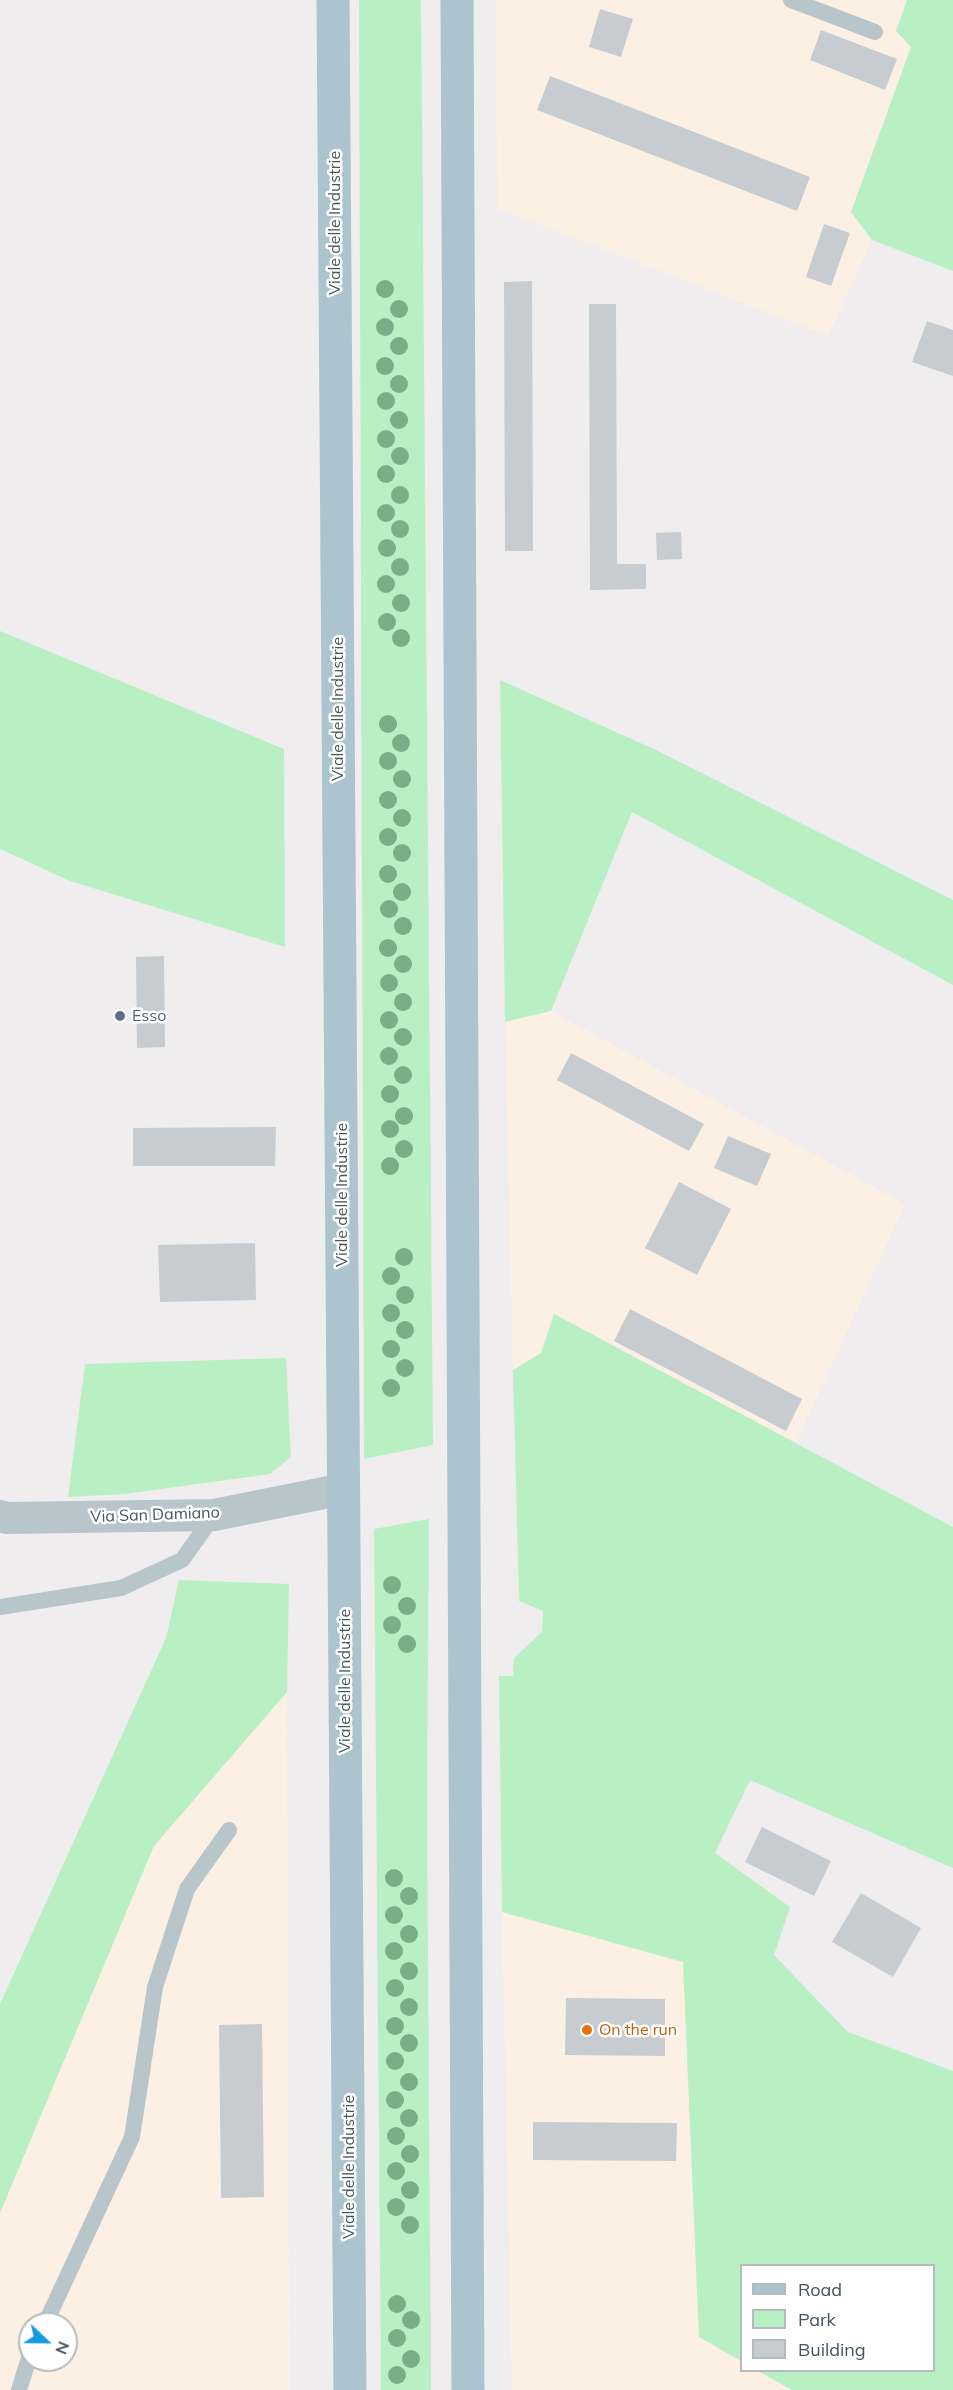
<!DOCTYPE html>
<html>
<head>
<meta charset="utf-8">
<style>
	body { margin:0 }
	#map { position:relative; width:953px; height:2390px; overflow:hidden; background:#f0edee; font-family:Mulish,sans-serif }
	canvas { display:block }
	.legend { position:absolute; left:740px; top:2264px; width:195px; height:108px; box-sizing:border-box; background:#fff; border:2px solid #b5bbbd; margin:0; padding:8px 10px; list-style:none; font-size:18px; color:#45555b }
	.legend li { display:flex; align-items:center; gap:12px; height:30px }
	.legend b { width:30px; border:2px solid #b5bbbd }
	.north { position:absolute; left:18px; top:2312px; width:60px; height:60px; box-sizing:border-box; background:#fff; border:2px solid #b5bbbd; border-radius:50%; rotate:112deg; font-size:16px; font-weight:700; line-height:24px; text-align:center; color:#45555b }
	.north::after { content:''; display:block; margin:auto; width:21px; height:27px; background:#149be4; clip-path:polygon(50% 0,100% 100%,50% 72%,0 100%) }
</style>
</head>
<body>
<div id="map">
<canvas width="953" height="2390"></canvas>
<ul class="legend">
<li><b style="height:8px;background:#acc4cd"></b>Road</li>
<li><b style="height:16px;background:#b9f0c3"></b>Park</li>
<li><b style="height:16px;background:#c7ccd0"></b>Building</li>
</ul>
<div class="north">N</div>
</div>
<script>
const c = document.querySelector('canvas').getContext('2d');
c.lineJoin = 'round';
function fillPath(path, color) {
  c.fillStyle = color;
  c.fill(path, 'evenodd');
}
function poly(rows) {
  const path = new Path2D();
  for (const r of rows) {
    path.moveTo(r[0], r[1]);
    for (let i = 2; i < r.length; i += 2) path.lineTo(r[i], r[i + 1]);
  }
  return path;
}
function trace(path, color, width, dash) {
  c.strokeStyle = color;
  c.lineWidth = width;
  c.lineCap = dash ? 'butt' : 'round';
  c.setLineDash(dash || []);
  c.stroke(path);
}
function write(font, color, halo, rows, align = 'center') {
  c.font = font + ' Mulish,sans-serif';
  c.lineWidth = 5;
  c.setLineDash([]);
  c.textBaseline = 'middle';
  c.strokeStyle = halo;
  c.fillStyle = color;
  for (const [text, x, y, turn = 0] of rows) {
    c.save();
    c.translate(x, y);
    c.rotate((+turn || 0) * Math.PI / 180);
    c.textAlign = isNaN(turn) ? turn : align;
    if (halo) c.strokeText(text, 0, 0);
    c.fillText(text, 0, 0);
    c.restore();
  }
}
const commercial = poly([
	[496,0,907,0,896,31,911,47,851,212,872,240,828,336,497,208],
	[551,1011,905,1204,796,1443,555,1314,541,1353,513,1370,505,1022],
	[287,1692,289,2390,0,2390,0,2213,154,1846],
	[30,2324,66,2324,66,2360,30,2360],
	[502,1912,683,1962,699,2337,741,2361,742,2370,758,2371,792,2390,512,2390]
]);
const green = poly([
	[359,0,421,0,433,1445,364,1459],
	[907,0,953,0,953,271,872,240,851,212,911,47,896,31],
	[0,631,284,749,285,947,70,881,0,849],
	[500,680,656,750,953,900,953,985,632,812,551,1011,505,1022],
	[554,1314,953,1527,953,1868,750,1780,715,1853,790,1907,774,1955,848,2032,953,2071,953,2390,792,2390,758,2371,934,2370,934,2266,742,2266,741,2361,699,2337,683,1962,502,1912,499,1676,513,1676,514,1658,542,1632,543,1611,519,1601,513,1370,541,1353],
	[286,1358,291,1457,270,1474,125,1494,68,1497,85,1364],
	[429,1519,427,1802,431,2390,381,2390,374,1529],
	[179,1580,289,1584,287,1692,154,1846,0,2213,0,2004,166,1638]
]);
const building = poly([
	[600,9,633,19,621,57,589,47],
	[821,30,897,59,885,90,810,60],
	[550,76,810,177,797,211,537,110],
	[824,224,850,233,831,286,806,277],
	[532,281,533,551,505,551,504,282],
	[589,304,616,304,617,564,646,564,646,589,590,590],
	[927,321,953,330,953,376,912,362],
	[681,532,682,559,657,560,656,533],
	[164,956,165,1047,137,1048,136,957],
	[571,1053,704,1124,689,1151,557,1080],
	[276,1127,275,1166,133,1166,133,1128],
	[728,1136,771,1154,757,1186,714,1168],
	[679,1182,731,1209,697,1275,645,1248],
	[255,1243,256,1300,160,1302,158,1245],
	[630,1309,802,1399,786,1431,614,1341],
	[762,1827,831,1861,814,1896,745,1862],
	[861,1893,921,1928,893,1977,832,1942],
	[566,1998,665,1999,665,2056,565,2055],
	[262,2024,264,2197,221,2198,219,2025],
	[533,2122,677,2123,676,2161,533,2160]
]);
const lane = poly([
	[791,0,875,32],
	[0,1607,121,1588,182,1560,214,1515],
	[45,2324,132,2137,155,1987,187,1889,229,1830],
	[19,2390,30,2355]
]);
const street = poly([
	[0,1516,7,1518,214,1515,344,1489]
]);
const primary = poly([
	[333,0,350,2390],
	[457,0,468,2390]
]);
const trees = [
	[385,289],
	[399,309],
	[385,327],
	[399,346],
	[385,366],
	[399,384],
	[386,401],
	[399,420],
	[386,439],
	[400,456],
	[386,474],
	[400,495],
	[386,513],
	[400,529],
	[387,548],
	[400,567],
	[386,584],
	[401,603],
	[387,622],
	[401,638],
	[388,724],
	[401,743],
	[388,761],
	[402,779],
	[388,800],
	[402,818],
	[388,837],
	[402,853],
	[388,874],
	[402,892],
	[389,909],
	[403,926],
	[388,948],
	[403,964],
	[389,983],
	[403,1002],
	[389,1020],
	[403,1037],
	[389,1056],
	[403,1075],
	[390,1094],
	[404,1116],
	[390,1129],
	[404,1149],
	[390,1166],
	[404,1257],
	[391,1276],
	[405,1295],
	[391,1313],
	[405,1330],
	[391,1349],
	[405,1368],
	[391,1388],
	[392,1585],
	[407,1606],
	[392,1625],
	[407,1644],
	[394,1878],
	[409,1896],
	[394,1915],
	[409,1934],
	[394,1951],
	[409,1971],
	[395,1988],
	[409,2007],
	[395,2026],
	[409,2043],
	[395,2061],
	[409,2082],
	[395,2100],
	[409,2118],
	[396,2136],
	[410,2154],
	[396,2171],
	[410,2190],
	[396,2207],
	[410,2225],
	[397,2304],
	[411,2320],
	[397,2338],
	[411,2359],
	[397,2375]
];
const markers = [
	[120,1016,6,"#5c6f8a"],
	[587,2030,6,"#e8710a"]
];
const streetNames = [
	["Viale delle Industrie",335,223,-90],
	["Viale delle Industrie",338,709,-90],
	["Viale delle Industrie",342,1195,-90],
	["Via San Damiano",155,1515,-2],
	["Viale delle Industrie",345,1681,-90],
	["Viale delle Industrie",349,2167,-90]
];
const serviceNames = [
	["Esso",132,1016]
];
const foodNames = [
	["On the run",599,2030]
];
fillPath(commercial, '#fcf0e5');
fillPath(green, '#b9f0c3');
fillPath(building, '#c7ccd0');
trace(lane, '#b8c6cb', 16);
trace(street, '#b8c6cb', 32);
trace(primary, '#acc4cd', 33);
c.fillStyle = '#77b087';
for (const [x, y] of trees) {
  c.beginPath();
  c.arc(x, y, 9, 0, 2 * Math.PI);
  c.fill();
}
for (const [x, y, r, color] of markers) {
  const dot = new Path2D();
  dot.arc(x, y, r, 0, 2 * Math.PI);
  c.fillStyle = color;
  c.fill(dot);
  trace(dot, '#fff', 2);
}
write('16px', '#45555b', '#fff', streetNames);
write('16px', '#4e5e75', '#fff', serviceNames, 'left');
write('16px', '#c56008', '#fff', foodNames, 'left');
</script>
</body>
</html>
